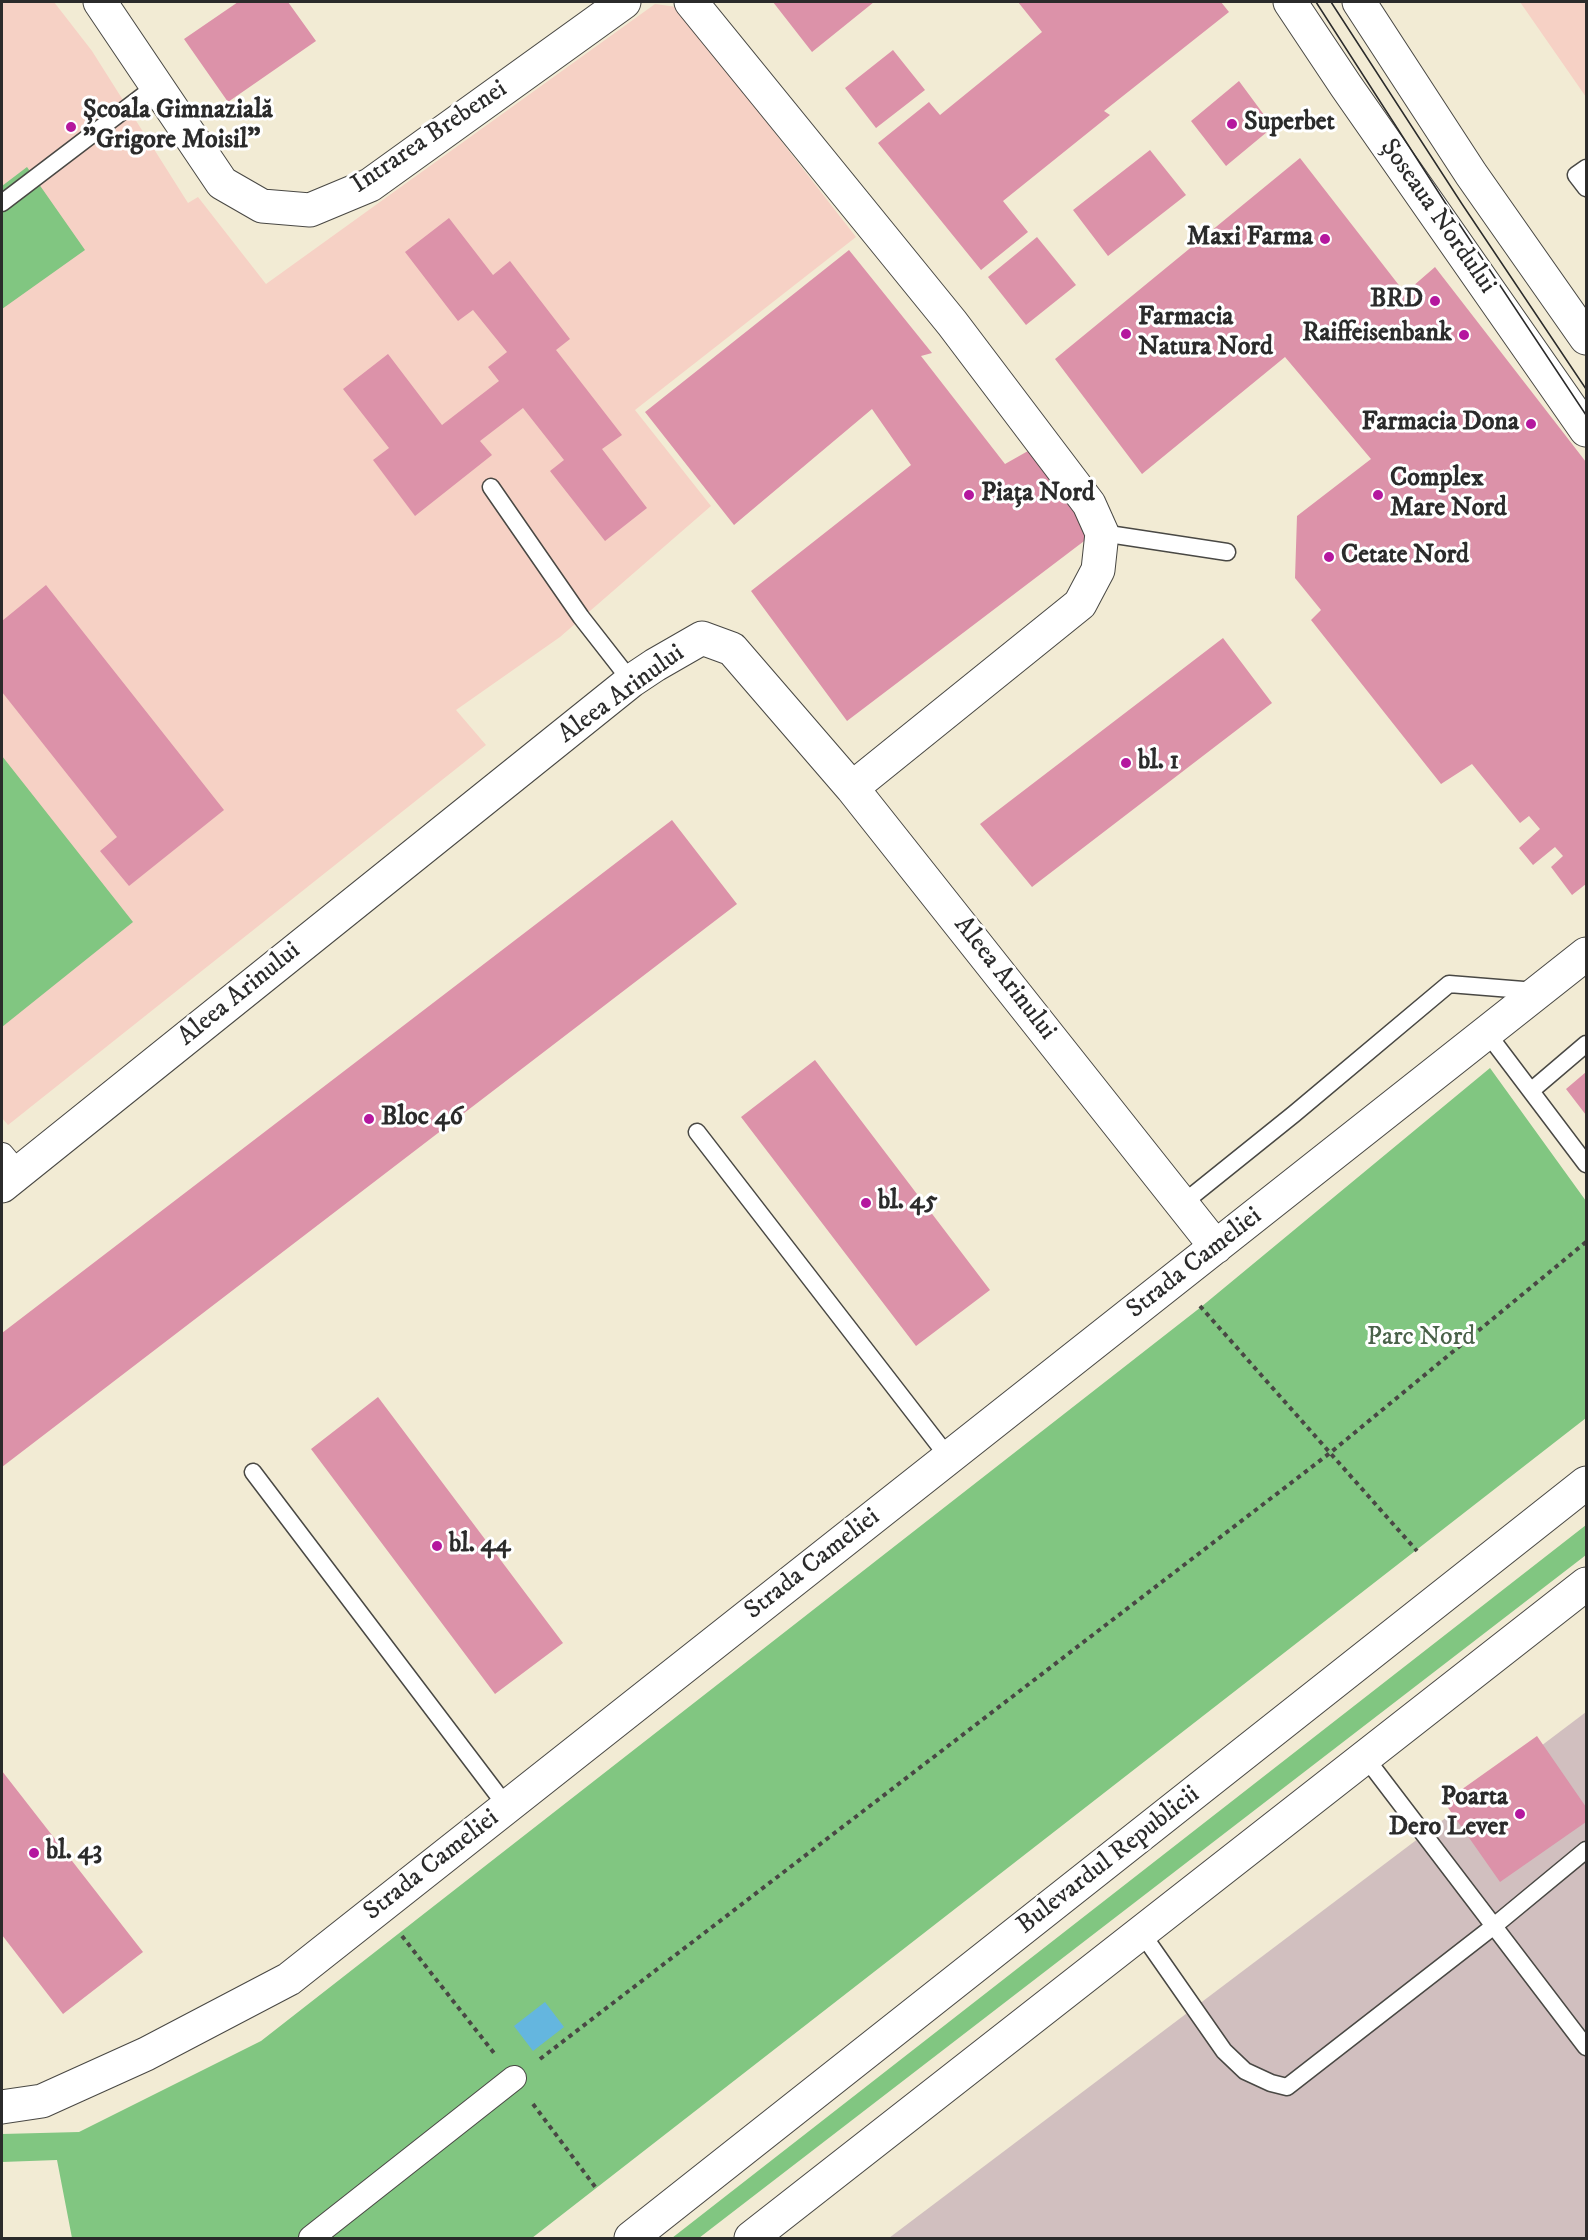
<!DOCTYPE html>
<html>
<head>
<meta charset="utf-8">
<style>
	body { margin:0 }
	#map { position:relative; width:1588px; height:2240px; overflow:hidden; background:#f2ebd4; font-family:"IM FELL DW Pica",serif }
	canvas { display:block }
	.frame { position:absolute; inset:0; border:3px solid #2b2b2b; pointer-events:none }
</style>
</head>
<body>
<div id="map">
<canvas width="1588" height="2240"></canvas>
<div class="frame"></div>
</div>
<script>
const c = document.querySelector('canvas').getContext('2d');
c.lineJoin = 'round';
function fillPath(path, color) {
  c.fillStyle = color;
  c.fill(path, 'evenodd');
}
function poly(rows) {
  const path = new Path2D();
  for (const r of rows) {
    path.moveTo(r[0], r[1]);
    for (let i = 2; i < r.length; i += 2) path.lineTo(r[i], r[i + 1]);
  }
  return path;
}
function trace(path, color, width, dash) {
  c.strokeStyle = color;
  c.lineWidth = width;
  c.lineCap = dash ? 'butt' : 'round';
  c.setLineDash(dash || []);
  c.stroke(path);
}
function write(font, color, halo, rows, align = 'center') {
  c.font = font + ' "IM FELL DW Pica",serif';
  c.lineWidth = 6;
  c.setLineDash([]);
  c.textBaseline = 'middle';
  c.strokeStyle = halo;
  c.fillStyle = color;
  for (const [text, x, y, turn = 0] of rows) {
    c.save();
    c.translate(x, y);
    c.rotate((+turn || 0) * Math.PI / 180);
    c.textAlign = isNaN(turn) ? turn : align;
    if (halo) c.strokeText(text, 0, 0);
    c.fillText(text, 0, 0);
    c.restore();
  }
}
const built = poly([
	[2,2,54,2,92,51,188,203,198,197,266,284,655,4,677,7,856,237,635,410,711,506,560,637,456,710,486,745,8,1125,2,1118],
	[1520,2,1586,2,1586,97]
]);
const industrial = poly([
	[1586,1712,1586,2238,889,2238]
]);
const green = poly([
	[27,167,85,250,2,309,2,186],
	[2,756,133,922,2,1027],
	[1490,1068,1586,1201,1586,1418,532,2238,72,2238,57,2160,2,2162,2,2134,79,2132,261,2041,1201,1307],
	[1586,1525,1586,1555,699,2238,672,2238]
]);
const water = poly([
	[545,2002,564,2027,533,2051,514,2026]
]);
const building = poly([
	[238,2,288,2,316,41,228,102,184,39],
	[773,2,874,2,812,52],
	[1018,2,1221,2,1229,12,1104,111,1110,115,1003,201,1028,232,981,270,878,143,929,102,940,115,1042,32],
	[893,50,925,90,876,128,845,88],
	[1239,81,1273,127,1226,166,1191,121],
	[1150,150,1186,195,1108,256,1073,210],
	[1300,158,1405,293,1435,267,1586,462,1586,884,1572,895,1551,867,1563,856,1555,847,1533,865,1519,848,1540,829,1529,816,1520,823,1472,764,1441,784,1311,620,1321,610,1295,578,1297,516,1371,459,1285,357,1142,474,1055,359],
	[449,218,493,275,510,261,570,339,556,350,622,435,602,449,647,508,605,541,550,471,564,460,523,408,480,441,492,455,415,516,373,460,389,448,343,389,388,354,442,425,499,381,488,367,507,352,473,310,458,321,405,252],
	[1037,237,1076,285,1026,325,988,277],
	[849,250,932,353,921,356,1005,464,1028,451,1096,532,847,721,751,591,911,465,872,409,734,525,645,412],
	[46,585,224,810,129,886,100,851,117,837,2,692,2,621],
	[1223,638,1272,703,1032,887,980,824],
	[672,820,737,904,2,1467,2,1333],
	[815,1060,990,1290,916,1346,741,1117],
	[1586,1072,1586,1115,1566,1089],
	[378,1397,563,1643,495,1694,311,1449],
	[1537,1736,1586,1807,1586,1822,1500,1882,1444,1802],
	[2,1771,143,1952,63,2014,2,1935]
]);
const path = poly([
	[1200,1306,1417,1551],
	[402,1936,494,2053],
	[540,2059,1330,1453,1586,1242],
	[533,2104,596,2188]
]);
const service = poly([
	[1586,168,1576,175,1586,188],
	[2,203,157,85],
	[491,487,581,617,631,681],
	[1102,533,1227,552],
	[1487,1033,1586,1164],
	[1532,1090,1586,1044],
	[697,1132,949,1458],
	[1182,1204,1294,1114,1449,984,1536,991],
	[253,1472,507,1807],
	[1365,1757,1586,2047],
	[1141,1932,1224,2051,1245,2071,1271,2083,1287,2087,1494,1926,1586,1850]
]);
const pedestrian = poly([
	[2,1155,18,1174],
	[311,2238,514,2078]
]);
const minor = poly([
	[100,2,222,183,262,206,310,210,370,185,624,2],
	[691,2,952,323,1089,504,1102,533,1098,570,1080,604,852,788],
	[2,1186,631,681,655,665,702,638,732,649,852,788,1216,1247],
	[2,2107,42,2101,146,2054,289,1979,1586,954]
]);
const secondary = poly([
	[1290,2,1346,86,1586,430],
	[1359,2,1471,174,1586,338]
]);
const primary = poly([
	[631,2238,1586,1483],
	[751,2238,1586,1584]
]);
const tram = poly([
	[1316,2,1448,207,1586,415],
	[1331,2,1462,204,1586,389]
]);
const markers = [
	[1232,124,6,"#b5179e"],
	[71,127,6,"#b5179e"],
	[1325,239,6,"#b5179e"],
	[1435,301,6,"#b5179e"],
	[1126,334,6,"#b5179e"],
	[1464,335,6,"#b5179e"],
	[1531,424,6,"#b5179e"],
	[969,495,6,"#b5179e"],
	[1378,495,6,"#b5179e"],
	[1329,557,6,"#b5179e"],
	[1126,763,6,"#b5179e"],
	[369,1119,6,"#b5179e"],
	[866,1203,6,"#b5179e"],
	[437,1546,6,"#b5179e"],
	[1520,1814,6,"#b5179e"],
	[34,1853,6,"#b5179e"]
];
const poiNames = [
	["Școala Gimnazială",83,112],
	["\"Grigore Moisil\"",83,142],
	["Superbet",1244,124],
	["Maxi Farma",1313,239,"right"],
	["BRD",1423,301,"right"],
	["Farmacia",1138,319],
	["Natura Nord",1138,349],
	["Raiffeisenbank",1452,335,"right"],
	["Farmacia Dona",1519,424,"right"],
	["Complex",1390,480],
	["Mare Nord",1390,510],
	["Piața Nord",981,495],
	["Cetate Nord",1341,557],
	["bl. 1",1138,763],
	["Bloc 46",381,1119],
	["bl. 45",878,1203],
	["bl. 44",449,1546],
	["Poarta",1508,1799,"right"],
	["Dero Lever",1508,1829,"right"],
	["bl. 43",46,1853]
];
const streetNames = [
	["Intrarea Brebenei",430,138,-34],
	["Șoseaua Nordului",1437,217,55],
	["Aleea Arinului",622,695,-36],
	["Aleea Arinului",1004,979,52],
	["Aleea Arinului",240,995,-39],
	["Strada Cameliei",1195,1264,-38],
	["Strada Cameliei",813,1565,-38],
	["Bulevardul Republicii",1109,1861,-38],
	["Strada Cameliei",432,1866,-38]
];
const parkNames = [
	["Parc Nord",1421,1339]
];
fillPath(built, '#f6d1c5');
fillPath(industrial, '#d1bfbf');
fillPath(green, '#81c681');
fillPath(water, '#64b6df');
fillPath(building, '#dc92a9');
trace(service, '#494844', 19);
trace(pedestrian, '#494844', 26);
trace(minor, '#494844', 35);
trace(secondary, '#494844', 35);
trace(primary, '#494844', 35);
trace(path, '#494844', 4, [4.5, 4.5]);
trace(service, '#fff', 16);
trace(pedestrian, '#fff', 24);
trace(minor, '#fff', 33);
trace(secondary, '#fff', 33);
trace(primary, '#fff', 33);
trace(tram, '#2b2b2b', 1.5);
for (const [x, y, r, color] of markers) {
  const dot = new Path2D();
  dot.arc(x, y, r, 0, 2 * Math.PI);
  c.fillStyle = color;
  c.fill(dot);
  trace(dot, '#fff', 2);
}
write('bold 26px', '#2b2b2b', '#fff', poiNames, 'left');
write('26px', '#2b2b2b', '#fff', streetNames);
write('26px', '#496149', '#fff', parkNames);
</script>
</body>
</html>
